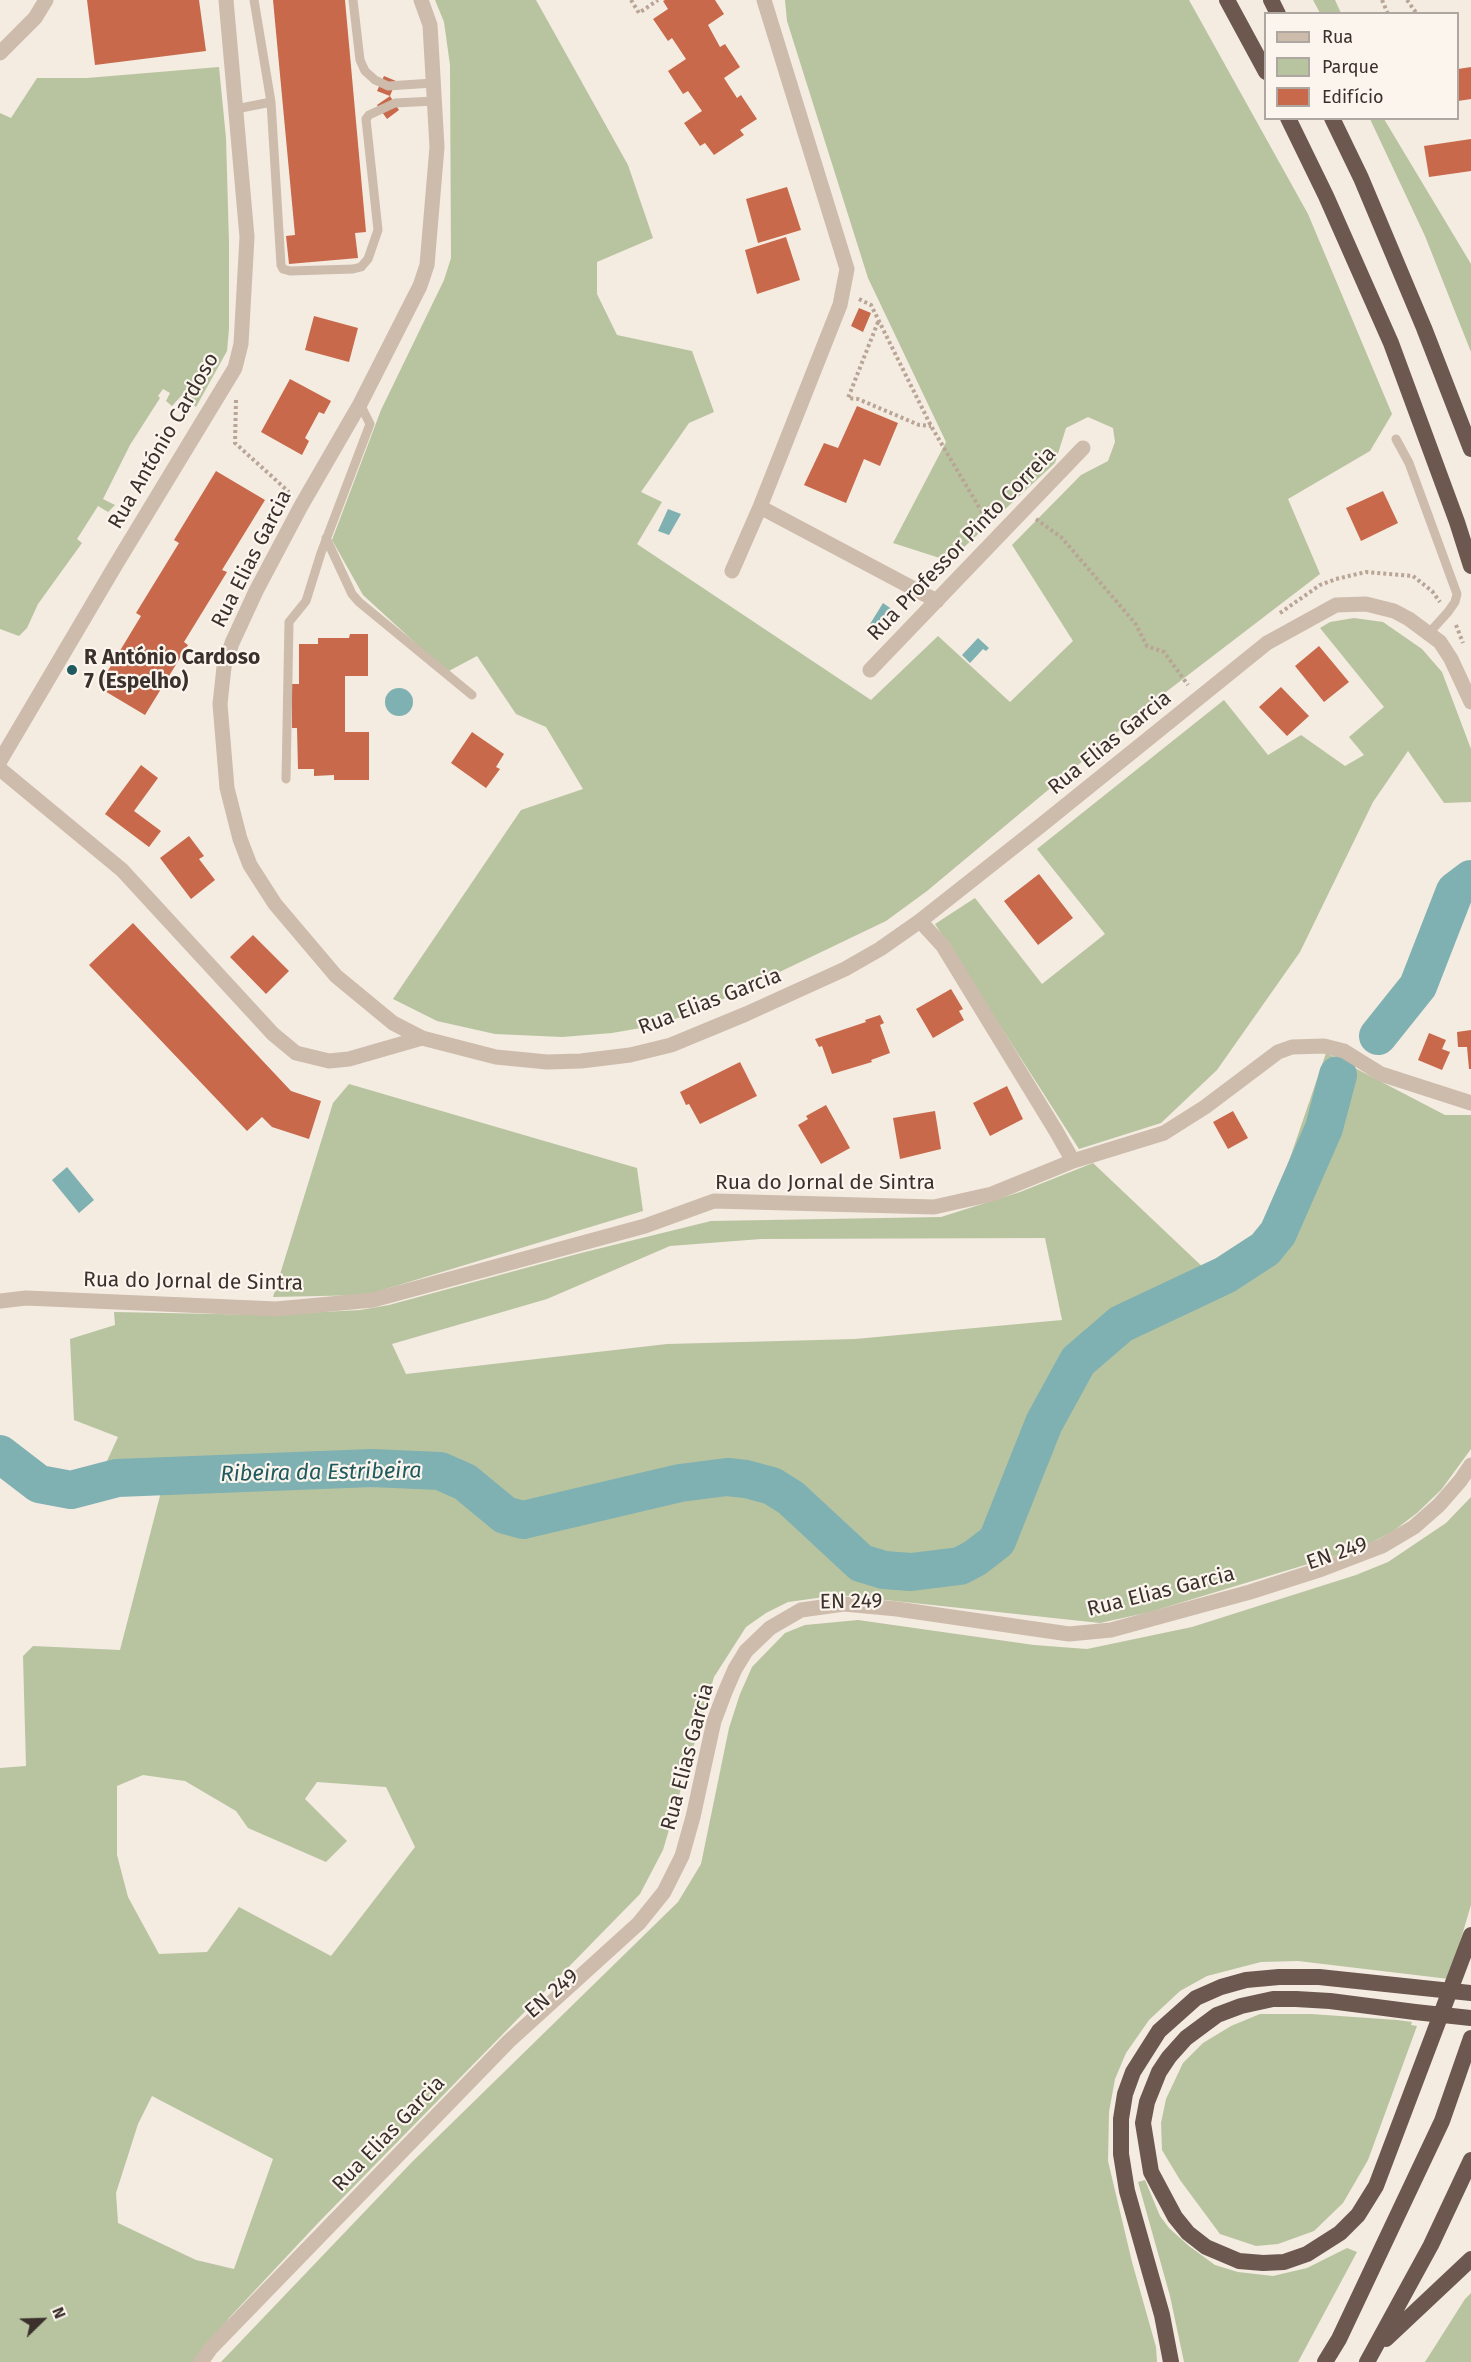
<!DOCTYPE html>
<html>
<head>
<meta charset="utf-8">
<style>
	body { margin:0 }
	#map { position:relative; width:1471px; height:2362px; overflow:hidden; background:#f4ebe1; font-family:"Fira Sans",sans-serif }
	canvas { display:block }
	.legend { position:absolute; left:1264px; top:12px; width:195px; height:108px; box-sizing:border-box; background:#fbf5ee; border:2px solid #aea6a0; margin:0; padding:8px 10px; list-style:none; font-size:18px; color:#3b302b }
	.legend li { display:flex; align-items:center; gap:12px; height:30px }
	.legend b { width:30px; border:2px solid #aea6a0 }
	.north { position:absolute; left:12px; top:2290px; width:60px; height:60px; -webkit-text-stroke:4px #fbf5ee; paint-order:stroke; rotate:67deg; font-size:16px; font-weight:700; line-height:24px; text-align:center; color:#3b302b }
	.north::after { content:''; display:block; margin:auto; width:21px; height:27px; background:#3b302b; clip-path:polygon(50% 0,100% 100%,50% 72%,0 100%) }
</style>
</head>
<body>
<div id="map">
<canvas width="1471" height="2362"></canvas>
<ul class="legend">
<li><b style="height:8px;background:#cdbbac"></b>Rua</li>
<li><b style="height:16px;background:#b8c4a0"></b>Parque</li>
<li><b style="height:16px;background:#c8694b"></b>Edifício</li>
</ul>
<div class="north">N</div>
</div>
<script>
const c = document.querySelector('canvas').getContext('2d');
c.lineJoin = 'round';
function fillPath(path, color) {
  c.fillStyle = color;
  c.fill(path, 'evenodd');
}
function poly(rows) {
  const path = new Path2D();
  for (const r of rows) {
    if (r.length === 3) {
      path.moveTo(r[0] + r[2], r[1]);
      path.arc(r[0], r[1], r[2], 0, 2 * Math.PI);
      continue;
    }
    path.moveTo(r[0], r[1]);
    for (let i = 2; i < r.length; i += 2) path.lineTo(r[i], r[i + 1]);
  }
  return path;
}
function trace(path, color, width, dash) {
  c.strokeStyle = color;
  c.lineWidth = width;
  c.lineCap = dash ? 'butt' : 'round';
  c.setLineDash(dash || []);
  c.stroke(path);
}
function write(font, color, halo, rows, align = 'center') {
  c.font = font + ' "Fira Sans",sans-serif';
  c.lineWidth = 4.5;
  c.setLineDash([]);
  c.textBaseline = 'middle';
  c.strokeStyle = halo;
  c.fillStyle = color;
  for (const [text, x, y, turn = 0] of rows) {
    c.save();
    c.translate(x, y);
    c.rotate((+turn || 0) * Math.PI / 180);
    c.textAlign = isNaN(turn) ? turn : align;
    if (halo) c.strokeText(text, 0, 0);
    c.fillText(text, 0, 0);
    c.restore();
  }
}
const green = poly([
	[435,0,536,0,628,165,653,238,597,262,597,294,617,335,692,351,714,412,689,423,641,492,662,502,637,544,871,700,938,636,1010,702,1073,641,1012,545,1081,475,1108,461,1115,442,1113,428,1088,417,1066,428,1055,463,949,561,893,543,946,442,868,278,787,21,785,0,1189,0,1308,214,1392,414,1370,451,1288,499,1320,574,1162,695,927,891,886,921,694,1013,652,1026,612,1033,562,1037,495,1034,437,1021,393,999,521,810,583,789,546,727,516,714,477,656,447,672,363,595,332,540,381,410,444,280,451,258,450,65,444,22],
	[1313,0,1335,0,1341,13,1320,13],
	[219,67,226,138,229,243,229,329,227,351,196,407,181,396,172,406,166,401,170,393,163,389,158,396,160,398,130,445,103,499,115,505,108,512,98,506,77,539,82,543,38,604,27,628,19,636,0,629,0,113,11,118,37,78,87,78],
	[1370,119,1384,119,1471,264,1471,352,1425,236],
	[1354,618,1383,622,1422,649,1442,672,1471,749,1471,802,1444,803,1408,751,1373,802,1300,952,1217,1070,1161,1123,1079,1149,935,924,975,898,1042,984,1105,934,1037,849,1224,700,1268,755,1301,735,1345,766,1364,755,1349,737,1384,707,1320,628,1330,622],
	[1326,1053,1445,1115,1471,1115,1471,1449,1441,1490,1417,1513,1392,1532,1361,1548,1150,1612,1100,1623,839,1595,788,1602,766,1613,746,1627,714,1677,663,1850,640,1894,319,2222,229,2318,198,2362,0,2362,0,1768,26,1766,23,1656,33,1646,120,1650,161,1492,42,1490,0,1464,0,1438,47,1475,101,1474,118,1437,74,1420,70,1339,115,1325,114,1312,267,1315,360,1310,389,1305,581,1253,711,1221,941,1217,1020,1192,1093,1163,1208,1272,1252,1246,1267,1225],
	[1045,1238,1062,1320,855,1339,667,1344,406,1374,392,1344,547,1299,670,1246,761,1239],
	[143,1775,185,1781,236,1811,248,1828,326,1862,347,1841,305,1799,317,1782,386,1787,415,1847,331,1956,239,1907,207,1952,159,1954,128,1897,117,1855,117,1786],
	[152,2096,273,2159,234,2269,196,2260,118,2223,116,2193,138,2124],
	[349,1084,637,1168,643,1211,366,1295,273,1297,333,1103],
	[1471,1497,1471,1905,1449,1979,1298,1961,1261,1962,1207,1976,1180,1991,1149,2020,1126,2053,1115,2079,1109,2112,1108,2161,1132,2262,1156,2347,1157,2362,221,2362,412,2162,678,1902,701,1864,729,1728,740,1694,752,1667,785,1633,805,1625,858,1620,1034,1645,1087,1649,1192,1627,1356,1575,1388,1562,1446,1523],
	[1260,2014,1311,2014,1397,2020,1412,2022,1411,2025,1417,2026,1368,2160,1343,2203,1314,2231,1278,2244,1256,2246,1220,2234,1180,2180,1162,2150,1161,2123,1166,2099,1183,2063,1203,2043,1231,2026],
	[1145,2180,1160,2216,1169,2228,1189,2246,1215,2265,1238,2272,1273,2276,1307,2268,1347,2248,1357,2252,1298,2362,1184,2362,1170,2296,1138,2182],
	[1471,2293,1471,2362,1425,2362,1465,2299]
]);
const water = poly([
	[668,509,681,514,669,535,658,531],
	[883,603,893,610,880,631,874,630,870,624],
	[978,638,989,648,986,651,983,649,970,663,962,655],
	[399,702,14],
	[67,1167,94,1200,79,1213,52,1180]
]);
const river = poly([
	[1378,1036,1418,986,1455,891,1471,879],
	[0,1454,39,1484,71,1490,117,1478,372,1468,440,1471,465,1482,505,1515,523,1520,680,1483,727,1477,746,1479,772,1486,791,1498,861,1563,884,1570,911,1572,960,1566,975,1558,997,1541,1044,1423,1078,1361,1121,1324,1225,1275,1265,1249,1278,1233,1324,1128,1338,1075]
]);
const building = poly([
	[87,0,199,0,206,51,95,65],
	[273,0,345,0,366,232,355,233,358,258,289,264,286,236,295,235],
	[665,0,715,0,724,14,708,25,720,47,725,44,740,67,724,78,737,98,741,95,757,119,740,130,744,135,714,155,705,143,700,146,684,123,702,111,688,91,683,94,668,71,686,59,672,38,668,41,653,19,668,9,663,1],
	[1471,67,1471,99,1458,101,1458,69],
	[384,76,396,81,390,96,377,91],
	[390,96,399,110,387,119,377,105],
	[1471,139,1471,171,1429,177,1424,146],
	[787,187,801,230,758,243,746,199],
	[786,237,800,280,757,294,745,250],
	[859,308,871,313,863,332,851,326],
	[314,316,358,328,349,362,305,350],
	[290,379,331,401,324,414,319,412,305,438,309,441,302,455,261,432],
	[857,406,898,423,880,466,864,459,846,503,804,485,824,443,838,448],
	[216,471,265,500,222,570,227,572,184,642,188,645,145,715,98,687,141,616,136,613,179,543,174,540],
	[1383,491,1398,523,1361,541,1346,508],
	[350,634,368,634,368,676,345,676,345,732,369,732,369,780,334,780,334,775,314,776,314,769,298,769,297,728,292,728,292,684,299,684,299,644,318,644,318,638,349,638],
	[1319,646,1349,682,1324,702,1295,666],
	[1281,687,1309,716,1287,736,1259,707],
	[472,732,504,754,496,767,500,769,486,788,451,763],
	[141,765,158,778,134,811,161,831,149,847,105,814],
	[189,836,204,856,199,859,215,880,191,899,160,858],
	[1039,874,1073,918,1038,945,1004,901],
	[133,923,291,1091,321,1101,309,1139,272,1127,262,1117,247,1131,89,965],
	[253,935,289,971,266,994,230,957],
	[951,989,963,1009,959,1011,964,1020,933,1038,916,1009],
	[880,1015,884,1023,880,1025,890,1053,871,1060,872,1062,832,1074,822,1046,819,1047,815,1039,866,1022,865,1020],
	[1471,1030,1471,1069,1469,1069,1467,1047,1458,1047,1457,1032],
	[1429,1033,1446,1040,1442,1049,1450,1052,1442,1070,1418,1060],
	[740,1062,757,1096,700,1124,689,1104,686,1105,680,1092],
	[1007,1086,1023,1119,990,1136,973,1103],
	[826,1105,850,1148,821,1164,798,1125,808,1119,806,1116],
	[935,1111,941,1149,900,1159,893,1118],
	[1233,1111,1248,1138,1228,1149,1213,1122]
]);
const path = poly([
	[631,0,639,13,658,0],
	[1382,0,1388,14],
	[1407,0,1417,14],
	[859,299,871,305,931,426,989,524],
	[878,322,848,398,858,399,919,425,931,426],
	[236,400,235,443,289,492],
	[1036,519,1061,537,1135,623,1147,646,1164,652,1188,685],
	[1280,613,1320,585,1336,579,1366,572,1413,576,1432,591,1440,602],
	[1456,625,1463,643]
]);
const service = poly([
	[254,0,271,102,281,265,283,269,290,271,353,269,361,267,368,259,378,230,366,119,369,115,395,103,434,101],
	[353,0,360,60,365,71,375,80,388,86,433,83],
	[236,109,271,102],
	[1396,439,1409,463,1457,594,1455,602,1448,612,1429,633],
	[326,538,352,594,359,602,472,695],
	[286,779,289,622,306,601,321,553,370,424,360,404]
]);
const minor = poly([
	[0,53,35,18,46,0],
	[760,507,937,601],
	[732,571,760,507,840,305,847,269,764,0],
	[870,670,1083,448],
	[0,769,122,870,273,1034,296,1053,329,1061,349,1059,422,1038],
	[920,921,943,946,1056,1131,1073,1161],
	[0,1301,26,1298,276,1309,373,1300,645,1226,714,1201,934,1207,992,1194,1073,1161,1164,1133,1205,1107,1278,1052,1292,1047,1324,1046,1344,1051,1381,1074,1471,1103]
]);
const tertiary = poly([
	[421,0,430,25,437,147,427,265,420,286,360,404,301,506,256,591,232,643,224,667,220,704,227,788,240,839,250,865,275,904,336,976,393,1023,422,1038,496,1057,547,1062,581,1061,630,1055,671,1045,746,1014,845,969,880,949,920,921,1039,827,1267,643,1336,605,1366,604,1394,611,1409,619,1440,642,1451,659,1471,702],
	[0,761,115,566,235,368,241,344,247,237,226,0],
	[201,2362,211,2348,509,2041,639,1923,664,1892,682,1856,693,1817,714,1721,725,1692,735,1669,746,1651,770,1628,801,1610,844,1604,897,1609,1069,1634,1111,1630,1250,1592,1322,1569,1382,1546,1414,1527,1439,1505,1460,1481,1471,1465]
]);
const trunk = poly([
	[1227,0,1266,72],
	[1271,0,1278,14],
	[1288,118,1326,196,1391,343,1457,522,1471,566],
	[1332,118,1361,178,1424,328,1471,449],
	[1471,1935,1376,2186,1358,2215,1340,2233,1307,2254,1284,2262,1263,2263,1239,2261,1206,2247,1188,2233,1175,2217,1151,2172,1143,2123,1147,2102,1159,2072,1169,2057,1186,2038,1217,2015,1241,2006,1273,1999,1296,1999,1330,2001,1415,2012,1471,2018],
	[1386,2339,1471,2259],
	[1171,2362,1162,2315,1127,2191,1121,2154,1121,2119,1125,2094,1133,2072,1159,2031,1196,1998,1221,1987,1246,1980,1279,1977,1319,1977,1471,1993],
	[1325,2362,1339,2339,1442,2121,1471,2038],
	[1367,2362,1431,2245,1471,2160]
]);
const markers = [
	[72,670,6,"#1f5a5e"]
];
const streetNames = [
	["Rua António Cardoso",164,441,-60],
	["Rua Professor Pinto Correia",962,544,-46],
	["Rua Elias Garcia",252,559,-63],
	["Rua Elias Garcia",1110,743,-39],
	["Rua Elias Garcia",710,1002,-21],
	["Rua do Jornal de Sintra",825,1183],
	["Rua do Jornal de Sintra",193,1282,1],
	["EN 249",1337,1554,-19],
	["Rua Elias Garcia",1161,1592,-14],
	["EN 249",851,1602,-1],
	["Rua Elias Garcia",688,1757,-75],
	["EN 249",552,1994,-41],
	["Rua Elias Garcia",389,2134,-46]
];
const poiNames = [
	["R António Cardoso",84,658],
	["7 (Espelho)",84,682]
];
const waterNames = [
	["Ribeira da Estribeira",321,1473,-1]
];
fillPath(green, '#b8c4a0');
fillPath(water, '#7fb0b2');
trace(river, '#7fb0b2', 38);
fillPath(building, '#c8694b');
trace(path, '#b9a596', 4, [3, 3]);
trace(service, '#cdbbac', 9);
trace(minor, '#cdbbac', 15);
trace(tertiary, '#cdbbac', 15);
trace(trunk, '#6c584f', 16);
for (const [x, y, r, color] of markers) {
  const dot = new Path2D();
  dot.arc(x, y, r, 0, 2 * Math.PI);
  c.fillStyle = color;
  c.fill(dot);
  trace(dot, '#fbf5ee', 2);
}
write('21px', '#3b302b', '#fbf5ee', streetNames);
write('bold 21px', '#3b302b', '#fbf5ee', poiNames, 'left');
write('italic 22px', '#1f5a5e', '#fbf5ee', waterNames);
</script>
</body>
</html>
